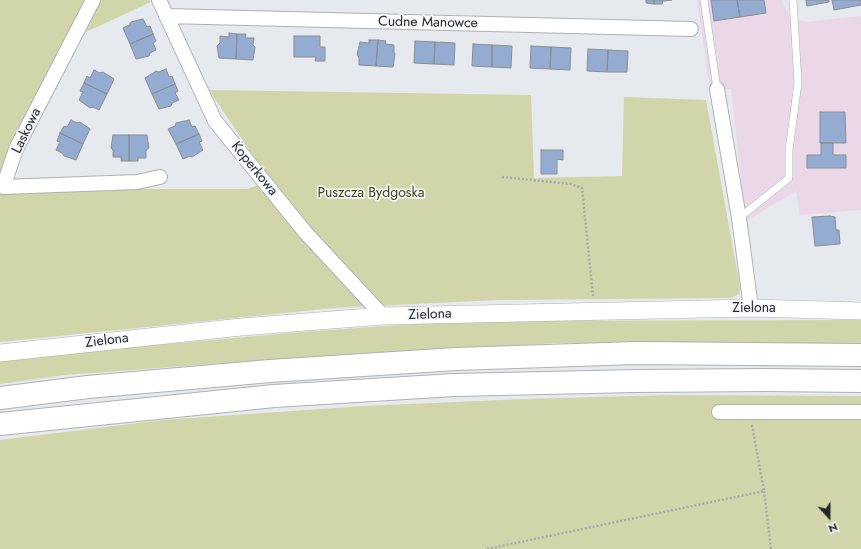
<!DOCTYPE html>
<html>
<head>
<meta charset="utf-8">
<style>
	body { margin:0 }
	#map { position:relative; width:861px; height:549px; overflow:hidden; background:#e6e9ed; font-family:Jost,sans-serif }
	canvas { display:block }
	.north { position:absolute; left:809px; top:497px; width:40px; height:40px; -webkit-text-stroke:3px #f3f6fb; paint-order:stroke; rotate:159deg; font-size:11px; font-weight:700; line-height:16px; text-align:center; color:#262729 }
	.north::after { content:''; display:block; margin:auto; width:14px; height:18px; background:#262729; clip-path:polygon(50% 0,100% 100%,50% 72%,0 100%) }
</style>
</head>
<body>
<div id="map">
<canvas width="861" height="549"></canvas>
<div class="north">N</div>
</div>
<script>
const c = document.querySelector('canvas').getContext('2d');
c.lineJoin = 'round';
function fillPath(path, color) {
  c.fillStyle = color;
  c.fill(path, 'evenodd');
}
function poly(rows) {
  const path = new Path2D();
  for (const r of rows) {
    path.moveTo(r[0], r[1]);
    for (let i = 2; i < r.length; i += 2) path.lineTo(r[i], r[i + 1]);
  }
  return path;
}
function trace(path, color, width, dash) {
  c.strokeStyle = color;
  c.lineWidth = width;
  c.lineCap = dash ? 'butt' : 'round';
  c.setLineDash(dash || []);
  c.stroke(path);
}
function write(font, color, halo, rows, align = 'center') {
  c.font = font + ' Jost,sans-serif';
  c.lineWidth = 3.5;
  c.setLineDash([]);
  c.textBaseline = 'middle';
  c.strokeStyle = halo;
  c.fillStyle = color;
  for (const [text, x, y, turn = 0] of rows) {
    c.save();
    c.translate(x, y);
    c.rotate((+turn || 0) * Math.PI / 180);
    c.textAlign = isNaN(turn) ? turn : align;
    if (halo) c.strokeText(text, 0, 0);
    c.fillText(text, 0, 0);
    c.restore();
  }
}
const industrial = poly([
	[697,0,781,0,790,17,806,22,861,16,861,210,800,215,796,191,746,221,731,89,710,89]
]);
const green = poly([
	[0,0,88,0,1,189,247,189,270,181,209,90,531,95,534,178,622,176,624,97,706,100,740,287,739,294,731,298,498,300,333,308,0,342],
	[101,0,150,0,151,2,86,32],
	[861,320,861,344,559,343,305,357,65,375,0,384,0,359,301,332,459,321],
	[669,395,861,396,861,549,0,549,0,440,163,420,364,406,524,399]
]);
const building = poly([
	[646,0,654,0,654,4,646,3,646,0],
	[654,0,672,0,663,1,662,4,654,4,654,0],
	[711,0,737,0,740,17,714,21,711,0],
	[737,0,764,0,766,13,740,17,737,0],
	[806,0,829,0,829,2,807,6,806,0],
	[832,0,861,0,861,5,834,10,832,0],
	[143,19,147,27,150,26,153,34,130,44,123,28,129,25,131,22,143,19],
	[229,33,237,34,236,59,219,58,217,46,220,43,220,36,229,37,229,33],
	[153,34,156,41,153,43,156,50,150,53,149,56,136,59,130,44,153,34],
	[237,34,246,34,245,38,254,38,253,45,255,47,253,60,236,59,237,34],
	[294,36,320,36,320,47,325,47,325,61,315,61,316,57,294,57,294,36],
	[369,40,378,40,376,66,359,65,359,57,357,55,360,42,369,43,369,40],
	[378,40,386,41,385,44,394,45,394,52,395,54,393,67,376,66,378,40],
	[415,41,435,42,434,64,414,63,415,41],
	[435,42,455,43,454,65,434,64,435,42],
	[473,44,492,45,492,67,472,66,473,44],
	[492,45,512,46,511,68,492,67,492,45],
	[531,46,551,47,550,69,530,68,531,46],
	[551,47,571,48,570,70,550,69,551,47],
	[588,49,608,50,607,72,587,71,588,49],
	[608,50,628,51,627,72,607,72,608,50],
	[166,69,169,77,172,76,175,84,152,94,145,78,156,71,159,72,166,69],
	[94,70,100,73,103,72,114,79,107,94,84,83,87,76,90,78,94,70],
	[84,83,107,94,99,110,93,107,90,108,79,100,83,92,80,91,84,83],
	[175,84,178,91,175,93,179,100,172,103,171,106,159,109,152,94,175,84],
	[820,112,845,112,846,143,820,143,820,112],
	[71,120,77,123,80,122,90,129,83,144,60,133,64,126,67,127,71,120],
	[189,120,192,127,195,126,199,134,176,144,168,129,175,126,176,123,189,120],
	[60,133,83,144,76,160,64,156,62,153,56,150,60,142,57,141,60,133],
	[199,134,202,141,199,142,203,150,192,157,190,156,183,159,176,144,199,134],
	[113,135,129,135,129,161,121,161,121,157,113,157,113,150,111,148,113,135],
	[129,135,147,135,149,148,146,150,146,158,138,158,138,161,129,161,129,135],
	[821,143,833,143,833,155,846,155,846,168,807,168,807,155,821,155,821,143],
	[541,150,563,150,563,160,557,159,557,174,541,174,541,150],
	[830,216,835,217,836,230,839,230,840,244,815,246,812,217,830,216]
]);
const path = poly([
	[502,177,571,184,582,188,593,296],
	[764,491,771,549],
	[487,549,764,491,752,425]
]);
const service = poly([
	[704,0,717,89],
	[739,218,789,178,789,150,798,83,793,0]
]);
const minor = poly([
	[93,0,16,149,3,187,137,182,160,177],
	[159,0,215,121,305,232,383,316],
	[166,16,691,29],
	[717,89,739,218,751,308],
	[719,412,861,412]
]);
const tertiary = poly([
	[0,353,241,327,383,316,751,308,861,311]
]);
const motorway = poly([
	[0,398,88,387,270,371,456,359,636,353,861,355],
	[0,424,274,396,454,385,636,381,767,380,861,381]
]);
const streetNames = [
	["Cudne Manowce",428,23,1],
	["Laskowa",27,131,-64],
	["Koperkowa",254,169,51],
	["Zielona",754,309],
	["Zielona",430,315,-2],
	["Zielona",107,341,-7]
];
const parkNames = [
	["Puszcza Bydgoska",371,194]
];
fillPath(industrial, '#ead8e9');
fillPath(green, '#d0d6a9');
fillPath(building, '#94abd2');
trace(building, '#8b8d91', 1);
trace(service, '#aeb1b5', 8);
trace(minor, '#aeb1b5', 16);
trace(tertiary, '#aeb1b5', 18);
trace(motorway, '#aeb1b5', 24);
trace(path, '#a8aaad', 2.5, [2, 2]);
trace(service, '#fff', 7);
trace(minor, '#fff', 14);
trace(tertiary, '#fff', 17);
trace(motorway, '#fff', 22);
write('14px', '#262729', '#f3f6fb', streetNames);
write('14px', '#3f430e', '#f3f6fb', parkNames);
</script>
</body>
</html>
